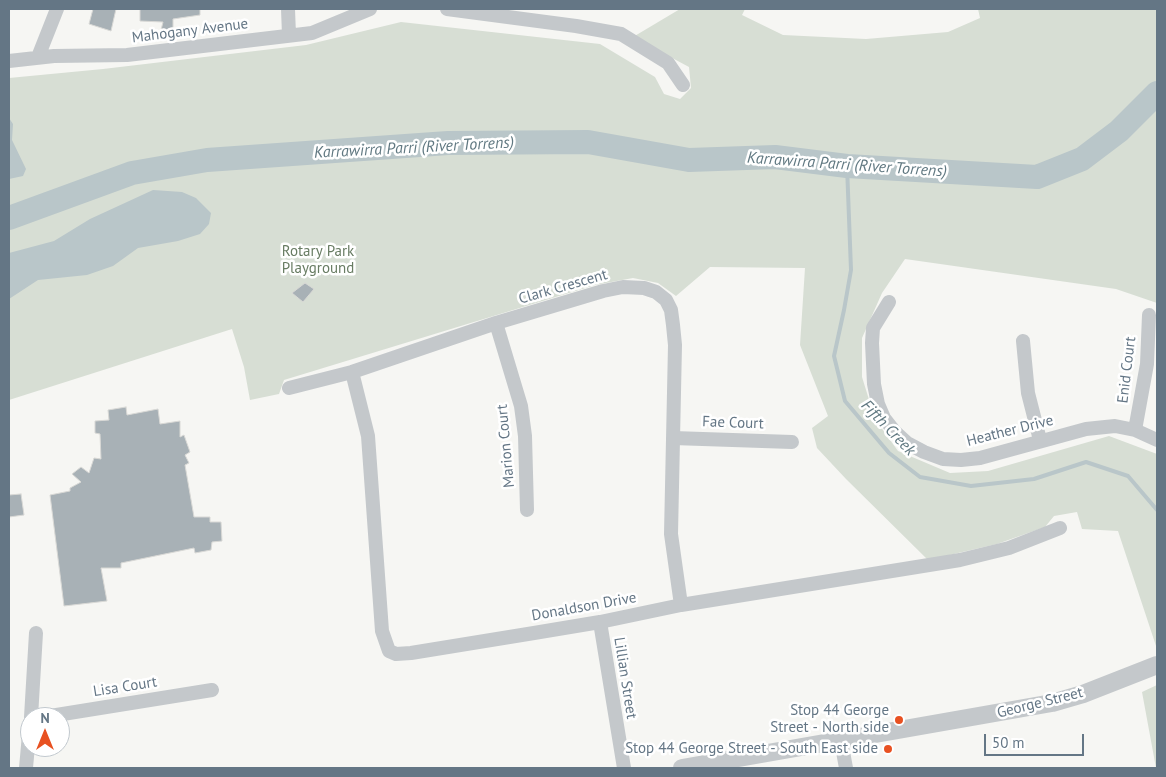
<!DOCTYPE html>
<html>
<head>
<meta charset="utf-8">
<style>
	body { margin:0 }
	#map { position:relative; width:1166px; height:777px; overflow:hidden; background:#f6f6f3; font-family:"PT Sans",sans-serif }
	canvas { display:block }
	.frame { position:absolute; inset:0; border:10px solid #647685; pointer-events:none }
	.north { position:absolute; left:20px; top:707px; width:50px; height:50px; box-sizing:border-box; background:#fff; border:1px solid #c1c8ce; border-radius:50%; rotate:0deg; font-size:14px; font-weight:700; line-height:20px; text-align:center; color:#647685 }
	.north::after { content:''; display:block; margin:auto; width:18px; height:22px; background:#e85121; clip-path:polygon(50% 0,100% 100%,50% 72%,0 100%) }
	.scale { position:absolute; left:984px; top:734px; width:100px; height:22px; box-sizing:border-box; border:2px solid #647685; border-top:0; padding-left:6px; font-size:15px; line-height:18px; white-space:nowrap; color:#647685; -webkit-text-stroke:4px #fff; paint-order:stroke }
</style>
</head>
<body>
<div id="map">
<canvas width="1166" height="777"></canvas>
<div class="frame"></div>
<div class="north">N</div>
<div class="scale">50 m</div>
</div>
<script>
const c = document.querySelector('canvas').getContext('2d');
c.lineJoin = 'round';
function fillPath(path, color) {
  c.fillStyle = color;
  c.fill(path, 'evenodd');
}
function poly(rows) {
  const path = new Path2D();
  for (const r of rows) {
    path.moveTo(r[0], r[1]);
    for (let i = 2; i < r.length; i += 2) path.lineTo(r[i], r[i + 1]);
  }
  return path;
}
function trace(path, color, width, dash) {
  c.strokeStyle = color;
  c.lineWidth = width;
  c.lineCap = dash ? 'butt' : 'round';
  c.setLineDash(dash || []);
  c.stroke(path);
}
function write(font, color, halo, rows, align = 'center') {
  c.font = font + ' "PT Sans",sans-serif';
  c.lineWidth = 5;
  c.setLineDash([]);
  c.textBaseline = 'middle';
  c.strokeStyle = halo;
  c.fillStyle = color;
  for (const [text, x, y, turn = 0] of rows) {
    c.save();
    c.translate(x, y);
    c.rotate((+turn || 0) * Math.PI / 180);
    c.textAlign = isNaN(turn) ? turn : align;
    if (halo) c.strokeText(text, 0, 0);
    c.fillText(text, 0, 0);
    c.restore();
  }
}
const green = poly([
	[680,9,745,9,742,15,783,35,866,39,948,32,980,18,978,9,1157,9,1157,303,1116,289,905,259,882,293,862,338,862,377,875,419,898,451,950,473,988,471,1109,436,1157,454,1157,649,1118,531,1082,529,1077,512,1054,516,1045,527,997,544,928,560,846,479,817,448,812,428,828,416,800,345,805,268,710,267,676,296,658,283,633,278,595,285,284,380,279,394,250,400,244,367,232,329,9,400,9,78,103,69,306,45,401,22,600,44,655,77,664,94,680,99,691,88,689,67,633,37],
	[1157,685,1157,768,1156,768,1142,692]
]);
const water = poly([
	[9,118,13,124,12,140,26,169,23,176,9,179],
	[153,190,182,192,196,198,211,213,209,224,200,234,178,241,138,248,113,266,87,275,38,280,9,299,9,253,54,241,90,219]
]);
const stream = poly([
	[847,166,851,270,844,310,834,356,845,401,889,453,920,477,971,486,1034,479,1086,462,1128,476,1157,510]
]);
const river = poly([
	[9,218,132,173,207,160,448,143,588,142,689,160,775,157,847,166,1037,177,1082,159,1119,131,1157,93]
]);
const building = poly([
	[93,9,116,9,111,31,89,24,93,9],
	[140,9,200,9,200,15,173,19,173,31,161,30,163,22,140,21,140,9],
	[305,283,314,289,303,302,292,293,305,283],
	[126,407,127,415,158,409,160,424,180,421,180,437,184,435,190,452,185,455,189,463,185,465,194,517,210,517,210,522,221,522,222,541,212,542,211,550,195,553,194,548,121,563,121,568,101,568,107,601,64,606,50,495,70,491,70,488,81,482,72,474,81,467,89,473,94,458,101,459,100,434,95,433,95,421,109,420,108,410,126,407],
	[21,494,24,515,9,517,9,495,21,494]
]);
const minor = poly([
	[288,9,289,35],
	[447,9,576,26,621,34,668,63,683,85],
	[38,57,57,9],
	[9,61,54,56,127,55,312,33,370,9],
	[889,302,873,328,872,343,874,384,878,404,884,418,895,432,907,443,924,452,943,459,961,460,980,458,1086,429,1115,426,1135,430,1157,440],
	[496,323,521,406,525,436,527,510],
	[1023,341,1028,393,1040,440],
	[352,372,368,436,382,631,389,651,396,654,411,653,534,633,600,622,681,605,960,560,1009,548,1060,528],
	[289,388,352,372,496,323,603,291,623,287,644,288,656,292,666,300,671,310,673,325,675,345,671,534,681,605],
	[1135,430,1147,364,1149,315],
	[673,438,792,442],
	[600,622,624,768],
	[31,717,36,633],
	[44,717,212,690],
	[841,741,846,768],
	[26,768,30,723]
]);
const tertiary = poly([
	[682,768,1052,703,1083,694,1157,665]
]);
const markers = [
	[899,720,5,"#e85121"],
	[888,749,5,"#e85121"]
];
const streetNames = [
	["Mahogany Avenue",190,31,-7],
	["Clark Crescent",563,287,-16],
	["Enid Court",1127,370,-83],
	["Fae Court",733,423,2],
	["Heather Drive",1010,431,-14],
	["Marion Court",506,446,-95],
	["Donaldson Drive",584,607,-10],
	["Lillian Street",625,678,81],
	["Lisa Court",125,687,-9],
	["George Street",1040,703,-14]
];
const parkNames = [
	["Rotary Park",318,252],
	["Playground",318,269]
];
const poiNames = [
	["Stop 44 George",889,711],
	["Street - North side",889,728],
	["Stop 44 George Street - South East side",878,749]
];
const waterNames = [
	["Karrawirra Parri (River Torrens)",414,148,-3],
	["Karrawirra Parri (River Torrens)",847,165,4],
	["Fifth Creek",888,428,46]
];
fillPath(green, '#d7ded4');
fillPath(water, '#b9c6c9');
trace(stream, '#b9c6c9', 4);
trace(river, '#b9c6c9', 24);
fillPath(building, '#a8b1b6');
trace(building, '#d8d8d5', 1);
trace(minor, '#c4c8cb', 14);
trace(tertiary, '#c4c8cb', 18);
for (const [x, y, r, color] of markers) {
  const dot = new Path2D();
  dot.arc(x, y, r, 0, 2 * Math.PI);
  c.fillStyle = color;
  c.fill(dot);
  trace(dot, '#fff', 2);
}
write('15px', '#647685', '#fff', streetNames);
write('15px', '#687c63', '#fff', parkNames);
write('15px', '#647685', '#fff', poiNames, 'right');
write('italic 16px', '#607881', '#fff', waterNames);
</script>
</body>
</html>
